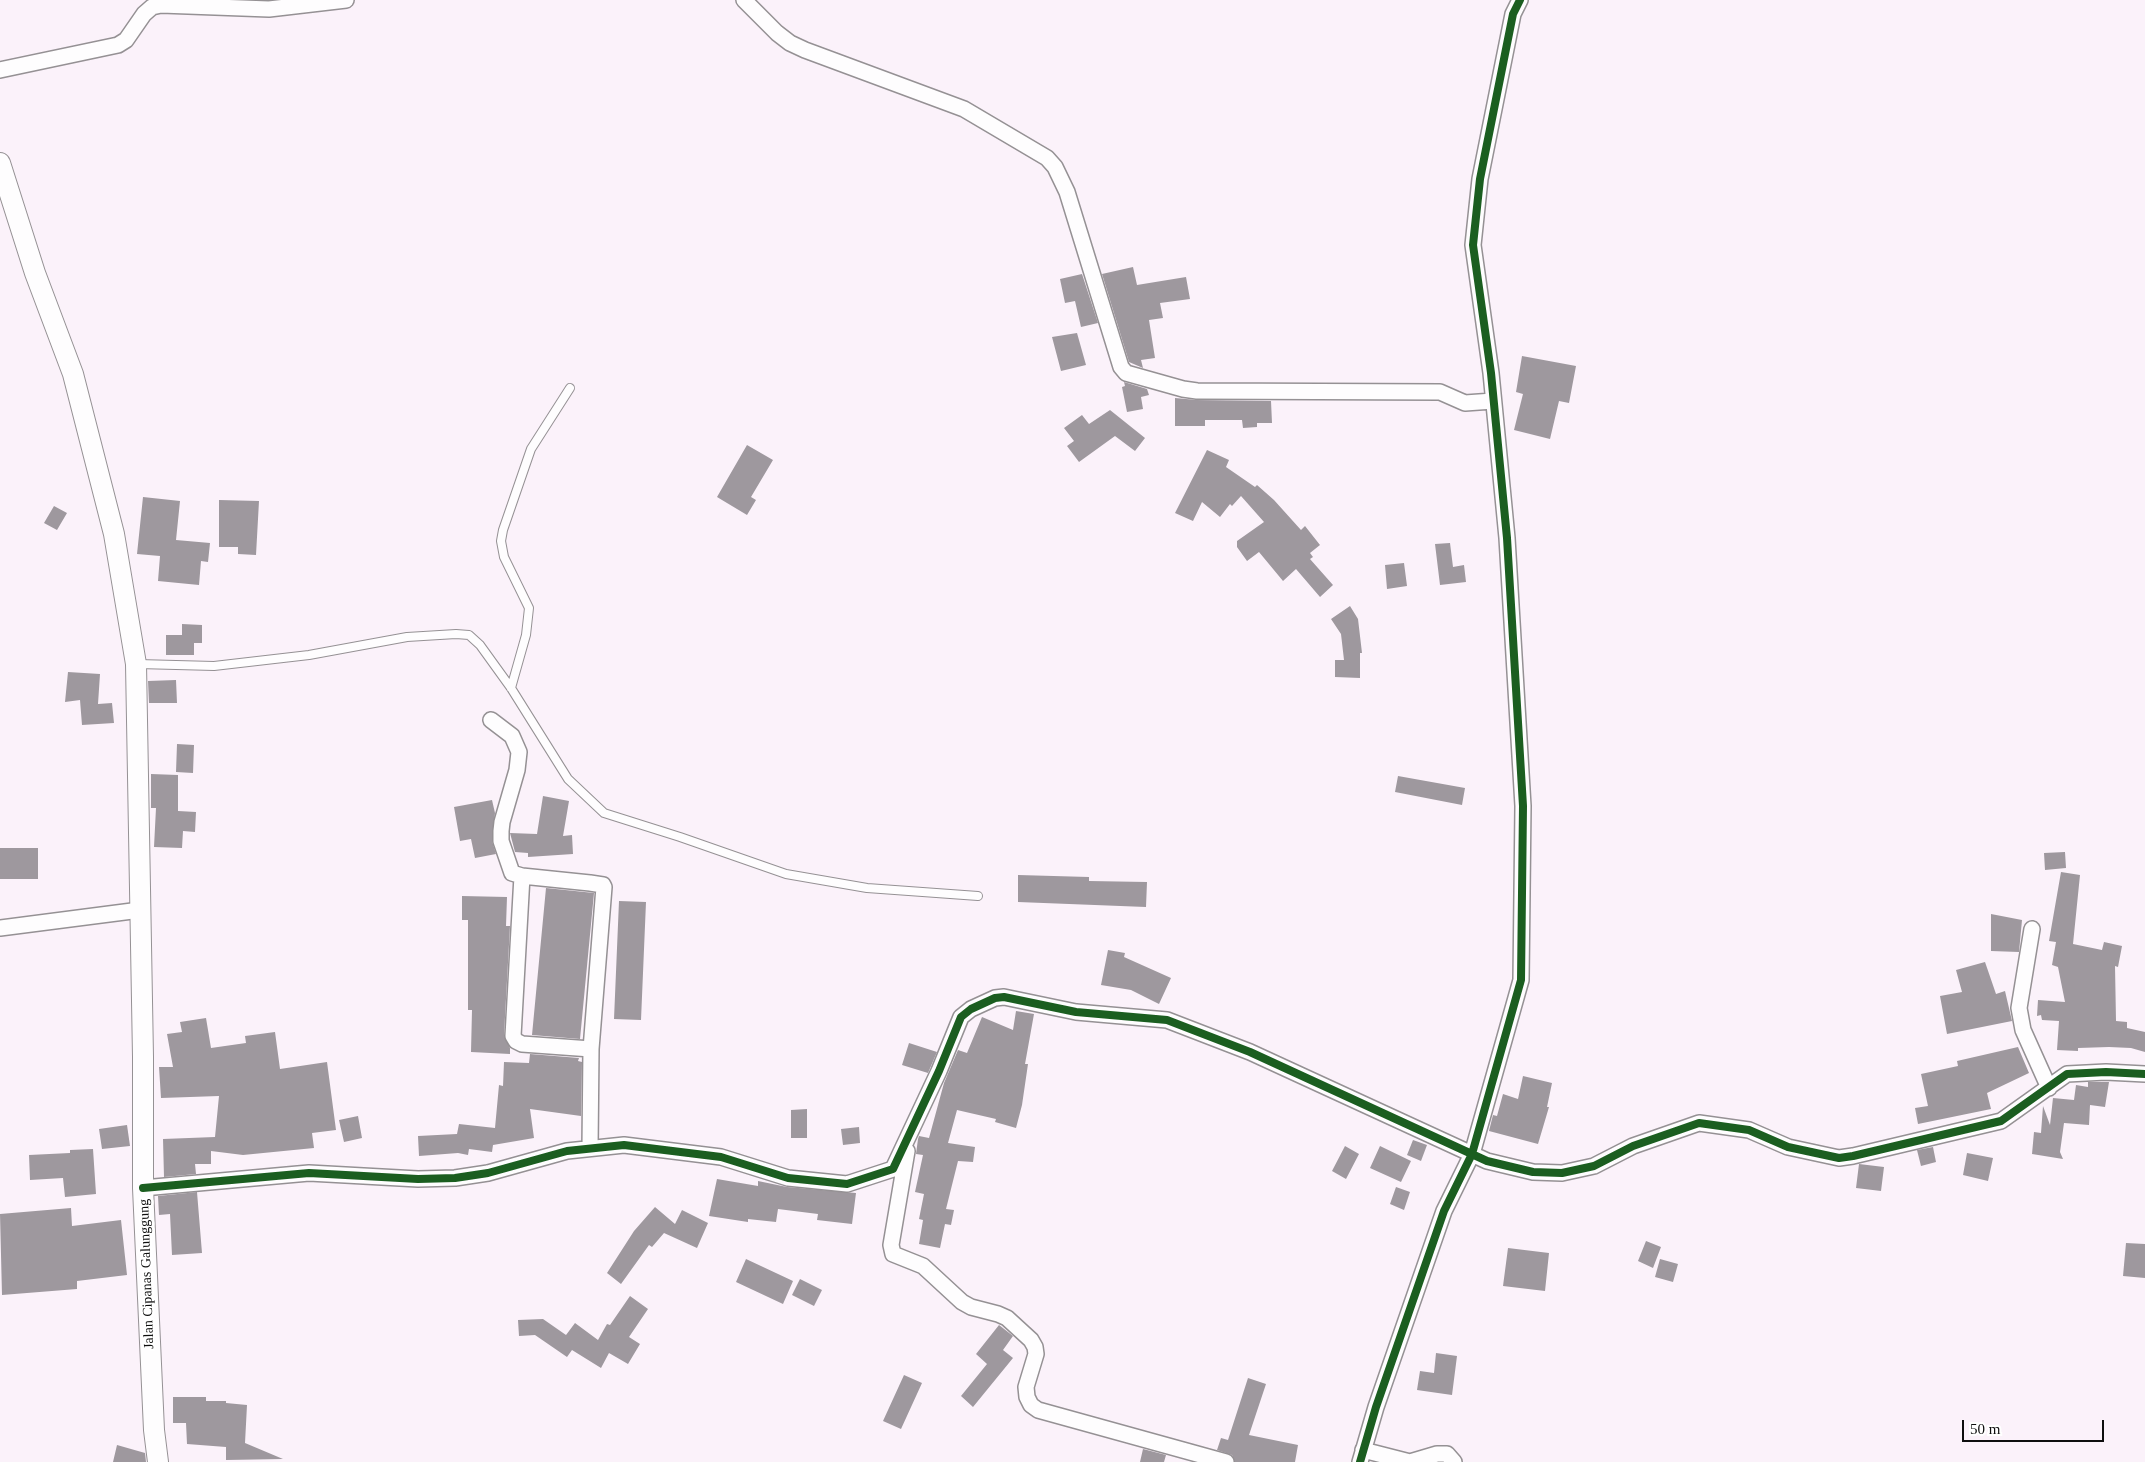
<!DOCTYPE html>
<html>
<head>
<meta charset="utf-8">
<style>
	body { margin:0 }
	#map { position:relative; width:2145px; height:1462px; overflow:hidden; background:#fbf2fa; font-family:Georgia,serif }
	canvas { display:block }
	.scale { position:absolute; left:1962px; top:1420px; width:142px; height:22px; box-sizing:border-box; border:2px solid #0e0e0e; border-top:0; padding-left:6px; font-size:15px; line-height:18px; white-space:nowrap; color:#0e0e0e; -webkit-text-stroke:4px #fff; paint-order:stroke }
</style>
</head>
<body>
<div id="map">
<canvas width="2145" height="1462"></canvas>
<div class="scale">50 m</div>
</div>
<script>
const c = document.querySelector('canvas').getContext('2d');
c.lineJoin = 'round';
function fillPath(path, color) {
  c.fillStyle = color;
  c.fill(path, 'evenodd');
}
function poly(rows) {
  const path = new Path2D();
  for (const r of rows) {
    path.moveTo(r[0], r[1]);
    for (let i = 2; i < r.length; i += 2) path.lineTo(r[i], r[i + 1]);
  }
  return path;
}
function trace(path, color, width, dash) {
  c.strokeStyle = color;
  c.lineWidth = width;
  c.lineCap = dash ? 'butt' : 'round';
  c.setLineDash(dash || []);
  c.stroke(path);
}
function write(font, color, halo, rows, align = 'center') {
  c.font = font + ' Georgia,serif';
  c.lineWidth = 5;
  c.setLineDash([]);
  c.textBaseline = 'middle';
  c.strokeStyle = halo;
  c.fillStyle = color;
  for (const [text, x, y, turn = 0] of rows) {
    c.save();
    c.translate(x, y);
    c.rotate((+turn || 0) * Math.PI / 180);
    c.textAlign = isNaN(turn) ? turn : align;
    if (halo) c.strokeText(text, 0, 0);
    c.fillText(text, 0, 0);
    c.restore();
  }
}
const building = poly([
	[1133,267,1137,285,1186,277,1190,299,1160,303,1163,318,1149,320,1155,358,1141,360,1143,368,1129,362,1102,274],
	[1082,274,1098,323,1081,327,1075,301,1065,303,1060,279],
	[1077,333,1086,365,1061,371,1052,337],
	[1522,356,1576,366,1569,403,1559,401,1550,439,1514,430,1523,394,1516,392],
	[1124,382,1147,389,1149,395,1141,397,1143,409,1127,412,1122,387,1125,386],
	[1175,398,1197,400,1271,401,1272,423,1257,423,1257,427,1243,428,1242,420,1205,420,1205,426,1175,426],
	[1110,410,1145,438,1135,451,1115,436,1079,462,1067,446,1074,441,1064,428,1082,415,1089,424],
	[747,445,773,460,751,497,756,500,747,515,717,497],
	[1207,450,1229,460,1226,467,1255,487,1257,485,1274,500,1301,530,1305,526,1320,545,1310,553,1313,557,1310,559,1333,585,1320,597,1296,569,1283,581,1259,552,1247,561,1237,547,1237,541,1264,522,1241,496,1232,506,1230,504,1220,517,1202,502,1193,521,1175,513],
	[143,497,180,501,176,540,210,543,208,562,201,561,199,585,158,581,160,556,137,554],
	[219,500,259,501,256,555,238,554,238,547,219,547],
	[54,506,67,513,57,530,44,523],
	[1450,543,1453,567,1464,565,1466,582,1440,585,1435,544],
	[1404,563,1407,586,1387,589,1385,565],
	[1350,606,1358,619,1362,653,1360,653,1360,678,1335,677,1335,660,1344,660,1341,634,1331,619],
	[182,624,202,625,202,643,194,643,194,655,166,655,166,635,182,635],
	[68,672,100,674,98,704,112,703,114,723,82,725,80,700,65,702],
	[176,680,177,703,149,703,148,681],
	[177,744,194,745,193,773,176,772],
	[151,774,178,775,178,811,196,812,195,832,183,831,182,848,154,847,156,808,151,808],
	[1398,776,1465,788,1462,805,1395,792],
	[543,796,569,801,563,836,572,835,573,854,528,857,528,853,515,852,510,833,537,834],
	[492,800,495,813,492,841,496,854,475,858,471,839,460,841,454,807],
	[0,848,38,848,38,879,0,879],
	[2065,852,2066,868,2045,870,2044,853],
	[2061,872,2080,875,2073,944,2102,950,2104,942,2122,946,2118,967,2115,966,2116,1021,2127,1022,2127,1028,2145,1032,2145,1052,2131,1048,2109,1047,2078,1048,2078,1051,2057,1050,2059,1021,2042,1020,2041,1015,2037,1016,2038,1000,2065,1002,2058,967,2052,965,2056,942,2049,941],
	[1018,875,1089,877,1089,881,1147,882,1146,907,1018,902],
	[546,888,594,893,580,1039,532,1035],
	[462,896,507,897,506,926,510,926,504,1035,510,1048,510,1054,471,1052,472,1010,468,1010,468,920,462,920],
	[619,901,646,902,641,1020,614,1019],
	[1991,914,2022,920,2019,952,1991,951],
	[1108,950,1125,953,1124,957,1171,978,1159,1004,1131,990,1101,985],
	[1985,962,1996,994,2005,991,2012,1021,1947,1034,1940,996,1962,992,1956,970],
	[1016,1011,1034,1014,1025,1064,1028,1064,1022,1105,1016,1128,995,1122,996,1119,957,1110,948,1143,975,1147,973,1162,958,1161,946,1209,954,1210,951,1225,945,1224,940,1248,919,1244,923,1220,919,1219,924,1194,915,1192,923,1155,916,1154,918,1139,919,1136,929,1138,944,1083,958,1050,967,1053,982,1017,1013,1030],
	[206,1018,211,1048,246,1043,245,1036,275,1032,280,1069,327,1062,336,1130,312,1133,314,1148,243,1155,211,1151,211,1164,195,1164,196,1174,164,1177,163,1139,215,1137,219,1096,161,1098,159,1067,173,1067,167,1034,182,1032,180,1022],
	[909,1043,937,1052,928,1073,902,1065],
	[2018,1047,2029,1073,1987,1093,1991,1109,1918,1124,1915,1108,1928,1106,1921,1074,1958,1066,1957,1061],
	[530,1054,579,1058,578,1061,582,1062,581,1116,530,1109,534,1138,493,1145,492,1152,469,1149,468,1155,458,1153,419,1156,418,1136,457,1134,459,1124,495,1128,499,1085,503,1086,504,1062,529,1063],
	[1523,1076,1552,1083,1547,1107,1549,1107,1538,1144,1489,1131,1493,1115,1497,1116,1503,1094,1518,1099],
	[2088,1082,2109,1082,2105,1107,2090,1105,2089,1125,2064,1123,2060,1152,2063,1159,2032,1154,2034,1132,2041,1133,2043,1106,2050,1125,2053,1098,2074,1100,2076,1085,2088,1087],
	[807,1109,807,1138,791,1138,791,1110],
	[358,1116,362,1138,344,1142,339,1120],
	[127,1125,130,1146,102,1149,99,1129],
	[859,1127,860,1143,843,1145,841,1129],
	[1413,1140,1427,1145,1421,1161,1407,1155],
	[1345,1146,1359,1154,1346,1179,1332,1171],
	[1380,1146,1411,1161,1401,1182,1370,1168],
	[1933,1147,1936,1162,1921,1166,1917,1150],
	[93,1149,96,1194,65,1197,63,1178,30,1180,29,1155,70,1153,70,1150],
	[1967,1153,1993,1158,1988,1181,1963,1175],
	[1859,1164,1884,1167,1881,1191,1856,1188],
	[717,1179,758,1186,758,1181,787,1187,856,1193,852,1224,817,1220,818,1214,778,1209,776,1222,748,1219,748,1222,709,1216],
	[1396,1187,1410,1192,1404,1210,1390,1204],
	[197,1192,202,1253,172,1255,170,1214,159,1215,158,1196],
	[655,1207,675,1224,682,1210,708,1223,697,1248,664,1233,652,1247,649,1245,621,1284,607,1273,634,1231],
	[71,1208,72,1226,121,1220,127,1275,77,1281,77,1289,2,1295,0,1214],
	[1646,1241,1661,1247,1653,1268,1638,1261],
	[2126,1243,2145,1244,2145,1278,2123,1276],
	[1508,1248,1549,1253,1545,1291,1503,1286],
	[746,1259,793,1281,783,1304,736,1282],
	[1660,1259,1678,1264,1673,1282,1655,1277],
	[800,1279,822,1290,814,1306,792,1295],
	[630,1296,648,1309,629,1337,640,1344,628,1364,609,1353,601,1368,572,1350,567,1357,535,1335,519,1336,518,1320,543,1319,566,1335,575,1323,598,1340,607,1324,610,1325],
	[999,1325,1013,1336,1003,1350,1013,1358,973,1407,961,1396,987,1364,976,1354],
	[1436,1353,1457,1356,1452,1395,1417,1390,1420,1371,1434,1373],
	[904,1375,922,1383,901,1429,883,1421],
	[1248,1378,1266,1384,1249,1435,1298,1445,1295,1462,1235,1462,1232,1455,1217,1450,1221,1438,1228,1440],
	[173,1397,206,1397,206,1401,226,1401,226,1403,247,1405,245,1443,283,1459,226,1460,226,1447,187,1444,186,1423,173,1423],
	[117,1445,145,1453,146,1462,113,1462],
	[1143,1449,1166,1455,1164,1462,1140,1462]
]);
const service = poly([
	[138,664,214,666,309,655,407,637,456,634,469,635,480,645,511,688,568,779,604,813,680,837,786,874,867,888,978,896],
	[511,688,526,635,529,608,504,557,501,541,503,530,531,449,570,388]
]);
const minor = poly([
	[744,0,777,33,790,43,805,50,964,109,1047,158,1055,167,1067,192,1121,367,1126,373,1183,389,1197,391,1440,392,1465,403,1493,401],
	[0,70,118,45,126,40,144,14,152,7,161,5,269,9,346,0],
	[491,720,512,736,519,752,517,770,502,822,501,831,501,841,512,873,522,876,590,883,603,885,604,887,591,1049,590,1148],
	[522,876,513,1036,516,1041,522,1044,591,1049],
	[0,928,140,910],
	[2032,929,2019,1008,2023,1030,2049,1088],
	[907,1151,891,1245,893,1254,923,1266,962,1302,971,1307,998,1314,1007,1318,1031,1340,1035,1347,1036,1354,1026,1387,1027,1397,1031,1405,1038,1410,1226,1462],
	[143,1188,309,1173,418,1179,455,1178,488,1173,567,1151,624,1145,721,1157,788,1178,847,1184,893,1169,939,1071,961,1017,971,1009,995,998,1004,997,1076,1012,1167,1020,1250,1052,1487,1161,1533,1172,1562,1173,1594,1166,1633,1146,1699,1123,1749,1130,1788,1147,1839,1158,1853,1156,2001,1121,2067,1074,2106,1072,2145,1074],
	[1363,1450,1410,1462,1437,1454,1447,1454,1454,1462],
	[1360,1462,1376,1407,1444,1211,1472,1154,1521,980,1523,806,1507,538,1491,373,1473,245,1480,179,1513,14,1520,0]
]);
const tertiary = poly([
	[0,163,35,273,73,374,114,534,136,664,143,1057,143,1188,154,1430,158,1462]
]);
const cycleway = poly([
	[143,1188,309,1173,418,1179,455,1178,488,1173,567,1151,624,1145,721,1157,788,1178,847,1184,893,1169,939,1071,961,1017,971,1009,995,998,1004,997,1076,1012,1167,1020,1250,1052,1487,1161,1533,1172,1562,1173,1594,1166,1633,1146,1699,1123,1749,1130,1788,1147,1839,1158,1853,1156,2001,1121,2067,1074,2106,1072,2145,1074],
	[1360,1462,1376,1407,1444,1211,1472,1154,1521,980,1523,806,1507,538,1491,373,1473,245,1480,179,1513,14,1520,0]
]);
const streetNames = [
	["Jalan Cipanas Galunggung",147,1274,-92]
];
fillPath(building, '#9e989e');
trace(service, '#959194', 10);
trace(minor, '#959194', 18);
trace(tertiary, '#959194', 22);
trace(service, '#fefdfe', 8);
trace(minor, '#fefdfe', 15);
trace(tertiary, '#fefdfe', 20);
trace(cycleway, '#1b5e20', 8);
write('14px', '#0e0e0e', '#fff', streetNames);
</script>
</body>
</html>
